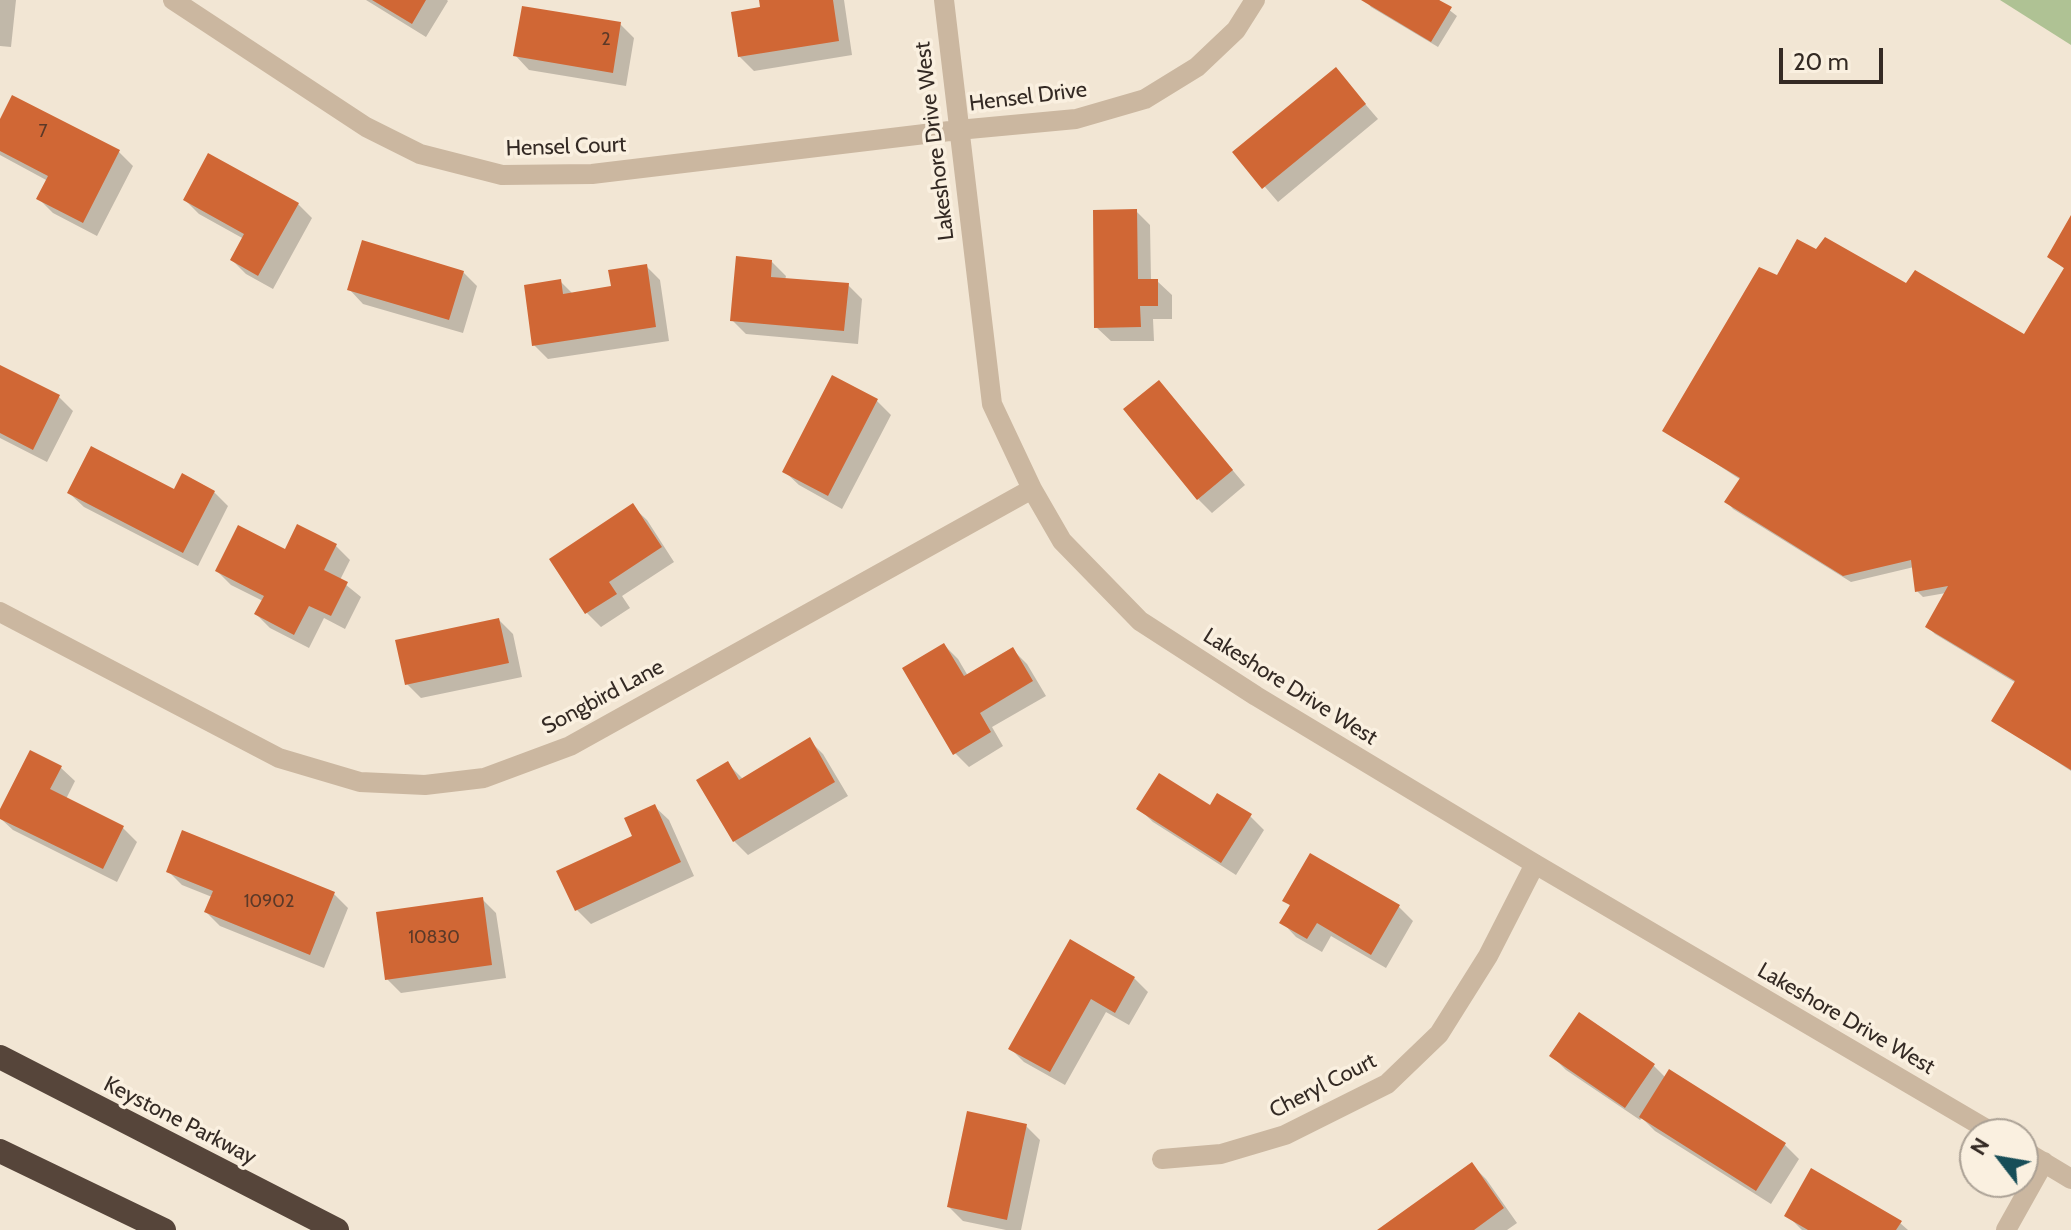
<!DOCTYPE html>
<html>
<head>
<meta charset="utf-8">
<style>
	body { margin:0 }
	#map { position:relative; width:2071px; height:1230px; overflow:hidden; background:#f2e6d4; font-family:Cabin,sans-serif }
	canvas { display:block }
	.north { position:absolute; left:1959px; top:1118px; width:80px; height:80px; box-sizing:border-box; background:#faf0e0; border:2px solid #aba195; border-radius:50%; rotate:301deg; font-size:22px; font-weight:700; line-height:32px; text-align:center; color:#342a24 }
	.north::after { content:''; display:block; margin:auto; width:28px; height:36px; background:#174e58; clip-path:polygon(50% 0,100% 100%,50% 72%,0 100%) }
	.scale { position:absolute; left:1779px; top:48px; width:104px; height:36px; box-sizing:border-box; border:4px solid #342a24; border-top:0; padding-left:10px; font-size:24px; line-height:28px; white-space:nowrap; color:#342a24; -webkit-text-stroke:6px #faf0e0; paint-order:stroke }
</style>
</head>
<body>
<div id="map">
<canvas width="2071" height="1230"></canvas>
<div class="north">N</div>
<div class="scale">20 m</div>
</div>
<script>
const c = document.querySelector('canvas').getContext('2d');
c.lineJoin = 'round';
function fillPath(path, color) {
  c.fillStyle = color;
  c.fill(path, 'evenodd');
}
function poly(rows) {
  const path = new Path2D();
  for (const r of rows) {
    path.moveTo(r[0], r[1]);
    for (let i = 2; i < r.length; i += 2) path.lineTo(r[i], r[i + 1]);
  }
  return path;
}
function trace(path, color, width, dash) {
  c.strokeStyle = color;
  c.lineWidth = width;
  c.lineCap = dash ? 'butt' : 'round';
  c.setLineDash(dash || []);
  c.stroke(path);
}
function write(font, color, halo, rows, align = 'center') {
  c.font = font + ' Cabin,sans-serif';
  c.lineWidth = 7;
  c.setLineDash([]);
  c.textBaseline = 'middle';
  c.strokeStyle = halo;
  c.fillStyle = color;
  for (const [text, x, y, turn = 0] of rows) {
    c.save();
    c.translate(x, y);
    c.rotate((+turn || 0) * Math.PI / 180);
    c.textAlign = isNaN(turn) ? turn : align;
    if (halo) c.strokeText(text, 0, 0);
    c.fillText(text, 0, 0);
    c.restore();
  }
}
const green = poly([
	[2000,0,2071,0,2071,45]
]);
const shadow = poly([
	[0,0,16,0,11,47,0,46],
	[366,0,447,0,448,1,426,37],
	[761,0,844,0,852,55,754,71,739,56,762,9],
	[1365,0,1440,0,1439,2,1457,16,1438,47,1371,7],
	[620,24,634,38,626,86,529,70,515,55],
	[1336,70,1378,119,1278,202,1235,152],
	[13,97,119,152,133,166,97,236,53,213,39,199,48,181,0,155,0,123],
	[185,200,298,204,312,218,273,289,246,274,232,260,244,239,199,214],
	[1136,211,1150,225,1151,281,1157,281,1172,295,1172,319,1153,319,1154,341,1111,341,1096,327],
	[2071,219,2071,771,1994,720,2016,683,1935,634,1928,627,1946,593,1923,597,1917,591,1914,567,1851,582,1733,509,1727,502,1741,480,1665,430,1778,277,1907,285,2025,337,2066,270,2050,257],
	[772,262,786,276,785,280,848,285,862,299,858,344,746,334,732,320],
	[646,266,660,280,669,341,548,359,534,345,560,281,573,294,613,288],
	[463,272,477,286,463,333,363,304,349,289],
	[0,367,59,397,73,411,47,462,0,438],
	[833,378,877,401,891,415,842,509,799,485,784,471],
	[1159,382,1245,485,1212,513,1198,499],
	[214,492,228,506,198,566,84,507,69,493],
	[632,506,647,520,674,562,622,596,630,608,601,627,587,613,552,559],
	[336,546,350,560,340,580,361,597,345,629,324,618,309,648,270,628,256,614,263,601,231,585,217,571,285,551],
	[499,620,513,634,522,677,421,698,407,684],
	[944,645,958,659,968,676,1013,650,1027,664,1046,696,992,727,1003,746,969,767,955,753],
	[809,740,823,754,848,796,748,855,734,841,728,764,743,779],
	[60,767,75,781,66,799,123,828,137,842,117,882,13,830,0,818,0,813],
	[654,806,669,820,694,876,591,924,577,910],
	[1138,808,1250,816,1264,830,1236,875,1153,822],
	[168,871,334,894,348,908,324,968,220,926,206,912,212,897,182,885],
	[482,899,496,913,506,978,401,993,387,979],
	[1285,900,1399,907,1413,921,1386,968,1331,936,1322,952,1296,937,1282,922,1291,907],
	[1070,942,1134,978,1148,992,1129,1025,1106,1012,1065,1085,1024,1062,1010,1048],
	[1552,1056,1654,1066,1666,1078,1785,1145,1799,1159,1771,1204,1655,1131,1642,1118,1640,1120,1566,1070],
	[1026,1126,1040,1140,1021,1230,1006,1230,963,1221,949,1207],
	[1472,1165,1486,1179,1517,1223,1507,1230,1381,1230],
	[1787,1215,1900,1223,1908,1230,1802,1230]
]);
const building = poly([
	[372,0,426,0,412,24],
	[759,0,833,0,839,41,738,57,731,12,760,7],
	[1361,0,1439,0,1452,7,1431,42],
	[522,6,621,22,613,73,513,56],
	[1336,67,1366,104,1262,189,1232,152],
	[12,95,120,150,83,223,36,199,48,176,0,151,0,119],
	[208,153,299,203,258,276,230,260,244,234,183,200],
	[1137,209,1138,279,1158,279,1158,306,1140,306,1141,327,1094,328,1093,210],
	[2071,215,2071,770,1991,721,2015,681,1925,627,1948,586,1915,592,1911,560,1843,576,1724,502,1740,478,1662,431,1759,267,1777,275,1797,239,1816,249,1825,237,1906,283,1915,270,2024,334,2064,268,2047,257],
	[362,240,464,271,449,320,347,290],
	[736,256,772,260,771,277,849,283,844,331,730,321],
	[647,264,656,327,532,346,524,285,561,279,563,294,611,286,608,270],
	[0,365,60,395,33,450,0,433],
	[832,375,878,399,828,496,782,472],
	[1159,380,1233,470,1197,500,1123,409],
	[91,446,174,489,182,473,215,491,183,553,67,493],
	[633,503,662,547,609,582,617,594,585,614,549,559],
	[297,524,337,544,324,570,348,582,331,616,309,606,294,635,254,614,264,596,215,571,238,525,285,549],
	[499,618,509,663,405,685,395,640],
	[944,643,964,676,1013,647,1033,681,980,713,991,732,953,755,902,668],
	[810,737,835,782,733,842,696,780,728,761,739,780],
	[30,750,62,766,50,789,124,826,103,869,0,819,0,809],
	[1159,773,1210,805,1217,793,1252,814,1221,863,1136,809],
	[655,804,681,862,575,911,556,871,632,836,624,818],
	[182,830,335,892,310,955,204,912,213,891,166,872],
	[1310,853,1400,905,1371,955,1317,923,1307,939,1279,923,1290,905,1282,901],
	[483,897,492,965,385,980,376,912],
	[1070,939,1135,977,1115,1013,1091,999,1050,1072,1008,1049],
	[1579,1012,1655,1064,1625,1108,1549,1056],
	[1669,1069,1786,1143,1756,1191,1639,1117],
	[967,1111,1027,1124,1007,1220,947,1207],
	[1472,1162,1504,1208,1474,1230,1377,1230],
	[1811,1168,1902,1221,1896,1230,1808,1230,1784,1216]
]);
const minor = poly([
	[173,0,366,127,420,154,502,175,592,174,958,130,1076,119,1145,99,1197,67,1236,30,1255,0],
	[944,0,992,404,1032,489,1062,541,1140,621,1256,696,1535,864,1995,1134],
	[0,612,279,758,360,782,425,785,484,778,570,746,1032,489],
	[2023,1150,2071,1179],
	[1162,1159,1221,1154,1285,1135,1387,1084,1439,1034,1488,956,1535,864],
	[2006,1230,2044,1162]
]);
const highway = poly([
	[0,1057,337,1230],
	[0,1151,164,1230]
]);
const numberNames = [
	["2",606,40],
	["7",43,132],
	["10902",269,902],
	["10830",434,938]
];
const streetNames = [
	["Hensel Drive",1028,97,-7],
	["Lakeshore Drive West",935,141,-97],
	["Hensel Court",566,147,-2],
	["Lakeshore Drive West",1290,687,32],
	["Songbird Lane",603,697,-28],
	["Lakeshore Drive West",1846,1019,30],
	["Cheryl Court",1323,1086,-27],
	["Keystone Parkway",180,1121,27]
];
fillPath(green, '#afc294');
fillPath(shadow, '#0003');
fillPath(building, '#d06735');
trace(minor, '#cbb7a0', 20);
trace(highway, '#56453a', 24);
write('18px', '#5b3928', null, numberNames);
write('22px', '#342a24', '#faf0e0', streetNames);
</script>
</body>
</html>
